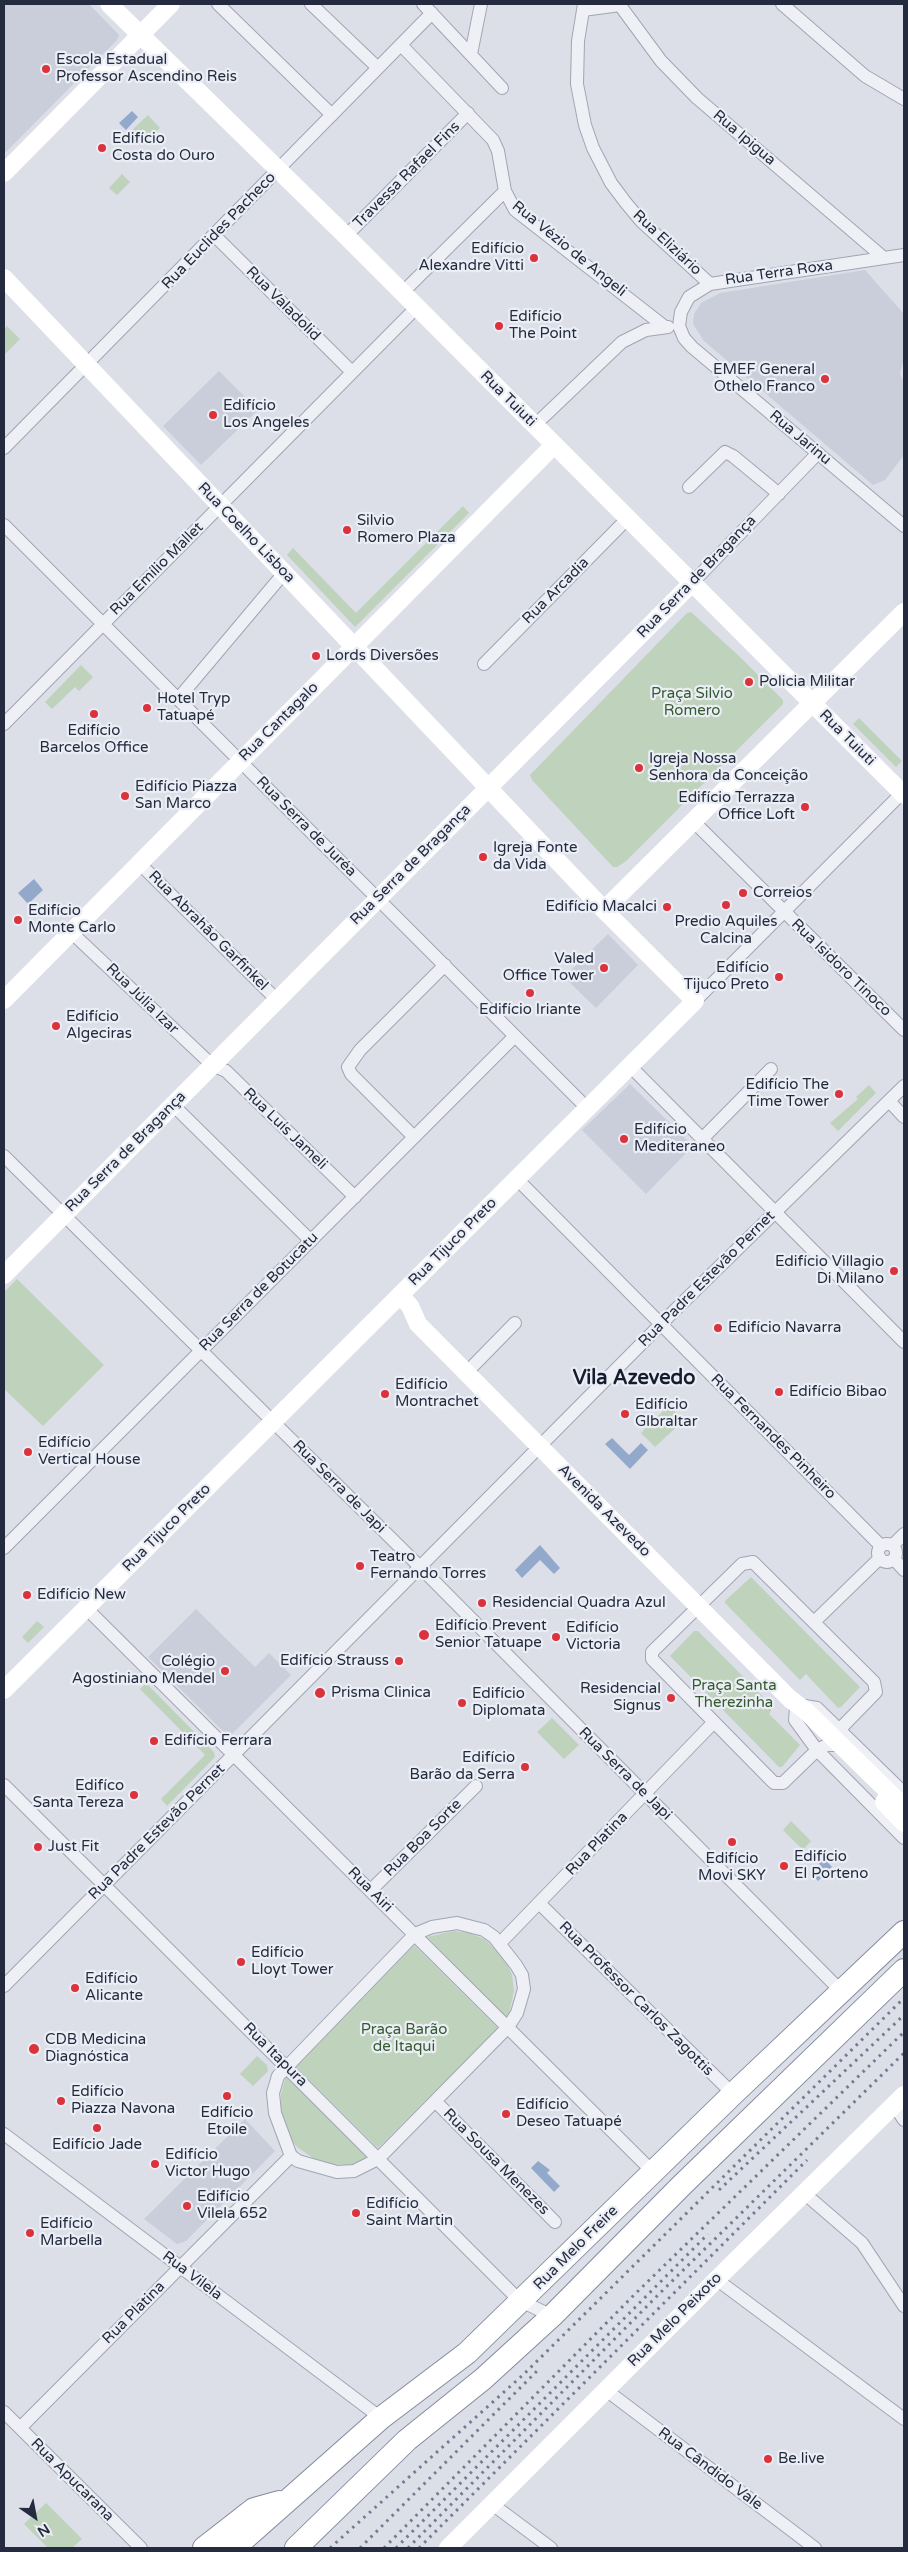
<!DOCTYPE html>
<html>
<head>
<meta charset="utf-8">
<style>
	body { margin:0 }
	#map { position:relative; width:908px; height:2552px; overflow:hidden; background:#dcdfe8; font-family:"Varela Round",sans-serif }
	canvas { display:block }
	.frame { position:absolute; inset:0; border:5px solid #242b3f; pointer-events:none }
	.north { position:absolute; left:10px; top:2492px; width:50px; height:50px; -webkit-text-stroke:4px #ebeef5; paint-order:stroke; rotate:147deg; font-size:14px; font-weight:700; line-height:20px; text-align:center; color:#242b3f }
	.north::after { content:''; display:block; margin:auto; width:18px; height:22px; background:#242b3f; clip-path:polygon(50% 0,100% 100%,50% 72%,0 100%) }
</style>
</head>
<body>
<div id="map">
<canvas width="908" height="2552"></canvas>
<div class="frame"></div>
<div class="north">N</div>
</div>
<script>
const c = document.querySelector('canvas').getContext('2d');
c.lineJoin = 'round';
function fillPath(path, color) {
  c.fillStyle = color;
  c.fill(path, 'evenodd');
}
function poly(rows) {
  const path = new Path2D();
  for (const r of rows) {
    if (r.length === 3) {
      path.moveTo(r[0] + r[2], r[1]);
      path.arc(r[0], r[1], r[2], 0, 2 * Math.PI);
      continue;
    }
    path.moveTo(r[0], r[1]);
    for (let i = 2; i < r.length; i += 2) path.lineTo(r[i], r[i + 1]);
  }
  return path;
}
function trace(path, color, width, dash) {
  c.strokeStyle = color;
  c.lineWidth = width;
  c.lineCap = dash ? 'butt' : 'round';
  c.setLineDash(dash || []);
  c.stroke(path);
}
function write(font, color, halo, rows, align = 'center') {
  c.font = font + ' "Varela Round",sans-serif';
  c.lineWidth = 4.5;
  c.setLineDash([]);
  c.textBaseline = 'middle';
  c.strokeStyle = halo;
  c.fillStyle = color;
  for (const [text, x, y, turn = 0] of rows) {
    c.save();
    c.translate(x, y);
    c.rotate((+turn || 0) * Math.PI / 180);
    c.textAlign = isNaN(turn) ? turn : align;
    if (halo) c.strokeText(text, 0, 0);
    c.fillText(text, 0, 0);
    c.restore();
  }
}
const built = poly([
	[4,4,89,4,119,35,117,40,6,152,4,150],
	[865,270,904,314,904,358,900,374,904,383,904,455,885,480,873,485,704,341,693,324,694,314,701,303,720,293],
	[219,371,258,410,201,465,163,426],
	[608,934,638,965,596,1008,564,977],
	[630,1084,693,1146,646,1194,582,1130],
	[196,1609,255,1667,269,1653,291,1675,229,1737,148,1657],
	[245,2119,275,2151,186,2241,177,2244,144,2219]
]);
const green = poly([
	[148,115,160,128,141,146,129,133],
	[122,174,130,182,117,195,109,188],
	[7,326,20,339,4,355,4,330],
	[463,506,469,513,355,627,287,555,293,548,356,613],
	[691,612,740,657,783,700,783,704,626,861,617,867,613,867,532,780,530,775,687,613],
	[81,665,93,677,79,691,75,687,52,709,45,702],
	[859,718,902,761,896,767,853,724],
	[869,1085,876,1093,838,1131,830,1123,858,1099,856,1097],
	[17,1279,104,1365,43,1426,4,1389,4,1292],
	[669,1405,684,1420,655,1447,641,1433],
	[751,1577,860,1687,841,1707,838,1708,806,1674,800,1680,725,1603,725,1601],
	[37,1621,44,1627,28,1643,22,1637],
	[694,1631,698,1631,773,1707,769,1714,800,1745,782,1767,779,1767,670,1656],
	[146,1683,214,1752,215,1757,167,1806,161,1799,205,1755,140,1689],
	[552,1718,579,1745,564,1759,537,1732],
	[791,1821,811,1841,803,1850,783,1830],
	[454,1931,470,1933,484,1939,496,1949,506,1961,512,1975,514,1991,508,2019,427,1937],
	[414,1945,498,2028,378,2148,294,2065],
	[257,2056,267,2065,268,2071,253,2086,240,2074],
	[286,2076,368,2158,350,2165,327,2164,316,2160,297,2147,290,2138,281,2117,281,2094],
	[46,2503,82,2539,72,2548,48,2548,24,2524]
]);
const water = poly([
	[132,111,138,117,126,130,119,123],
	[34,879,43,890,28,904,18,893],
	[612,1438,629,1455,641,1443,648,1450,630,1469,605,1444],
	[540,1545,560,1568,554,1574,540,1560,522,1578,515,1570],
	[821,1855,832,1867,818,1881,812,1874,821,1866,816,1860,817,1856],
	[538,2161,550,2170,547,2173,560,2186,554,2192,531,2168]
]);
const street = poly([
	[218,4,332,115],
	[311,4,378,68],
	[423,4,502,88],
	[584,4,578,41,577,84,585,125,593,148,611,183,626,203,641,221,710,284],
	[619,4,661,61,697,98,884,258],
	[782,4,865,76,904,99],
	[583,10,620,5],
	[401,45,493,140,498,151,505,191,515,210,665,327],
	[471,54,481,4],
	[214,235,352,372],
	[346,236,468,113],
	[904,255,710,284,689,297,681,312,679,326,684,338,692,347,904,526],
	[402,293,505,191],
	[535,425,622,342,646,330,668,327],
	[4,448,432,13],
	[689,487,725,452,733,456,779,494],
	[4,525,587,1108],
	[693,582,818,453],
	[484,664,628,518],
	[178,699,284,573],
	[4,724,416,308],
	[693,821,904,1030],
	[139,863,277,1000],
	[71,932,212,1065,226,1071,355,1197],
	[695,1001,902,793],
	[630,1066,904,1342],
	[889,1101,904,1117],
	[173,1105,311,1241],
	[414,1137,351,1074,348,1067,360,1050,445,965],
	[702,1139,771,1069],
	[4,1156,409,1556,841,1991],
	[517,1179,881,1546],
	[467,1372,515,1323],
	[887,1553,9],
	[893,1545,904,1534],
	[4,1548,515,1036],
	[894,1559,904,1570],
	[86,1608,653,2172],
	[815,1621,880,1558],
	[799,1705,817,1708,904,1793],
	[796,1708,795,1720,817,1750,904,1838],
	[840,1729,876,1692,874,1682,753,1562,742,1564,652,1652,652,1659,774,1783,783,1783,817,1750,827,1745,840,1745],
	[4,1785,519,2300,552,2316],
	[371,1890,476,1786],
	[539,1903,733,2094],
	[457,1923,484,1930,494,1937,516,1965,522,1975,524,1989,517,2013,508,2027,378,2159,354,2171,337,2172,298,2161,291,2156,275,2113,273,2093,278,2076,415,1934,432,1927,457,1923],
	[500,1943,714,1722],
	[4,1986,670,1315,904,1086],
	[436,2102,555,2222],
	[894,2105,904,2120],
	[4,2134,381,2418],
	[804,2193,862,2243,904,2306],
	[716,2279,904,2419],
	[606,2390,815,2548],
	[4,2412,141,2548],
	[20,2428,291,2156],
	[492,2504,551,2548]
]);
const secondary = poly([
	[109,4,346,236,904,795],
	[4,173,171,4],
	[4,278,607,913,695,1001,4,1690],
	[604,910,904,612],
	[4,1000,554,445],
	[4,1275,693,582],
	[400,1295,410,1306,418,1324,790,1699,806,1711,904,1807],
	[884,1802,904,1823],
	[448,2548,729,2267,904,2095]
]);
const highway = poly([
	[204,2548,254,2509,279,2502],
	[234,2548,381,2418,467,2353,733,2094,904,1932],
	[296,2548,407,2440,483,2379,552,2316,682,2185,904,1970]
]);
const rail = poly([
	[719,2190,904,2015],
	[330,2548,524,2374,904,1998],
	[360,2548,537,2371],
	[384,2548,636,2293,904,2032],
	[396,2548,708,2234],
	[408,2548,660,2293,904,2053],
	[419,2548,807,2160]
]);
const markers = [
	[46,69,5,"#db323c"],
	[102,148,5,"#db323c"],
	[534,258,5,"#db323c"],
	[499,326,5,"#db323c"],
	[825,379,5,"#db323c"],
	[213,415,5,"#db323c"],
	[347,530,5,"#db323c"],
	[316,656,5,"#db323c"],
	[749,682,5,"#db323c"],
	[147,708,5,"#db323c"],
	[94,714,5,"#db323c"],
	[639,768,5,"#db323c"],
	[125,796,5,"#db323c"],
	[805,807,5,"#db323c"],
	[483,857,5,"#db323c"],
	[743,893,5,"#db323c"],
	[726,905,5,"#db323c"],
	[667,907,5,"#db323c"],
	[18,920,5,"#db323c"],
	[604,968,5,"#db323c"],
	[779,977,5,"#db323c"],
	[530,993,5,"#db323c"],
	[56,1026,5,"#db323c"],
	[839,1094,5,"#db323c"],
	[624,1139,5,"#db323c"],
	[894,1271,5,"#db323c"],
	[718,1328,5,"#db323c"],
	[779,1392,5,"#db323c"],
	[385,1394,5,"#db323c"],
	[625,1414,5,"#db323c"],
	[28,1452,5,"#db323c"],
	[360,1566,5,"#db323c"],
	[27,1595,5,"#db323c"],
	[482,1603,5,"#db323c"],
	[424,1635,6,"#db323c"],
	[556,1637,5,"#db323c"],
	[399,1661,5,"#db323c"],
	[225,1671,5,"#db323c"],
	[320,1693,6,"#db323c"],
	[671,1698,5,"#db323c"],
	[462,1703,5,"#db323c"],
	[154,1741,5,"#db323c"],
	[525,1767,5,"#db323c"],
	[134,1795,5,"#db323c"],
	[732,1842,5,"#db323c"],
	[38,1847,5,"#db323c"],
	[784,1866,5,"#db323c"],
	[241,1962,5,"#db323c"],
	[75,1988,5,"#db323c"],
	[34,2049,6,"#db323c"],
	[227,2096,5,"#db323c"],
	[61,2101,5,"#db323c"],
	[506,2114,5,"#db323c"],
	[97,2128,5,"#db323c"],
	[155,2164,5,"#db323c"],
	[187,2206,5,"#db323c"],
	[356,2213,5,"#db323c"],
	[30,2233,5,"#db323c"],
	[768,2459,5,"#db323c"]
];
const poiNames = [
	["Escola Estadual",56,60],
	["Professor Ascendino Reis",56,77],
	["Edifício",112,139],
	["Costa do Ouro",112,156],
	["Edifício",524,249,"right"],
	["Alexandre Vitti",524,266,"right"],
	["Edifício",509,317],
	["The Point",509,334],
	["EMEF General",815,370,"right"],
	["Othelo Franco",815,387,"right"],
	["Edifício",223,406],
	["Los Angeles",223,423],
	["Silvio",357,521],
	["Romero Plaza",357,538],
	["Lords Diversões",326,656],
	["Policia Militar",759,682],
	["Hotel Tryp",157,699],
	["Tatuapé",157,716],
	["Edifício",94,731,"center"],
	["Barcelos Office",94,748,"center"],
	["Igreja Nossa",649,759],
	["Senhora da Conceição",649,776],
	["Edifício Piazza",135,787],
	["San Marco",135,804],
	["Edifício Terrazza",795,798,"right"],
	["Office Loft",795,815,"right"],
	["Igreja Fonte",493,848],
	["da Vida",493,865],
	["Correios",753,893],
	["Edifício Macalci",657,907,"right"],
	["Edifício",28,911],
	["Monte Carlo",28,928],
	["Predio Aquiles",726,922,"center"],
	["Calcina",726,939,"center"],
	["Valed",594,959,"right"],
	["Office Tower",594,976,"right"],
	["Edifício",769,968,"right"],
	["Tijuco Preto",769,985,"right"],
	["Edifício Iriante",530,1010,"center"],
	["Edifício",66,1017],
	["Algeciras",66,1034],
	["Edifício The",829,1085,"right"],
	["Time Tower",829,1102,"right"],
	["Edifício",634,1130],
	["Mediteraneo",634,1147],
	["Edifício Villagio",884,1262,"right"],
	["Di Milano",884,1279,"right"],
	["Edifício Navarra",728,1328],
	["Edifício",395,1385],
	["Montrachet",395,1402],
	["Edifício Bibao",789,1392],
	["Edifício",635,1405],
	["Glbraltar",635,1422],
	["Edifício",38,1443],
	["Vertical House",38,1460],
	["Teatro",370,1557],
	["Fernando Torres",370,1574],
	["Edifício New",37,1595],
	["Residencial Quadra Azul",492,1603],
	["Edifício Prevent",435,1626],
	["Senior Tatuape",435,1643],
	["Edifício",566,1628],
	["Victoria",566,1645],
	["Edifício Strauss",389,1661,"right"],
	["Colégio",215,1662,"right"],
	["Agostiniano Mendel",215,1679,"right"],
	["Residencial",661,1689,"right"],
	["Signus",661,1706,"right"],
	["Prisma Clinica",331,1693],
	["Edifício",472,1694],
	["Diplomata",472,1711],
	["Edifício Ferrara",164,1741],
	["Edifício",515,1758,"right"],
	["Barão da Serra",515,1775,"right"],
	["Edifíco",124,1786,"right"],
	["Santa Tereza",124,1803,"right"],
	["Just Fit",48,1847],
	["Edifício",794,1857],
	["El Porteno",794,1874],
	["Edifício",732,1859,"center"],
	["Movi SKY",732,1876,"center"],
	["Edifício",251,1953],
	["Lloyt Tower",251,1970],
	["Edifício",85,1979],
	["Alicante",85,1996],
	["CDB Medicina",45,2040],
	["Diagnóstica",45,2057],
	["Edifício",71,2092],
	["Piazza Navona",71,2109],
	["Edifício",516,2105],
	["Deseo Tatuapé",516,2122],
	["Edifício",227,2113,"center"],
	["Etoile",227,2130,"center"],
	["Edifício Jade",97,2145,"center"],
	["Edifício",165,2155],
	["Victor Hugo",165,2172],
	["Edifício",197,2197],
	["Vilela 652",197,2214],
	["Edifício",366,2204],
	["Saint Martin",366,2221],
	["Edifício",40,2224],
	["Marbella",40,2241],
	["Be.live",778,2459]
];
const streetNames = [
	["Rua Ipigua",744,138,40],
	["Travessa Rafael Fins",407,175,-45],
	["Rua Euclides Pacheco",219,231,-46],
	["Rua Eliziário",667,243,43],
	["Rua Vézio de Angeli",569,249,39],
	["Rua Terra Roxa",779,273,-8],
	["Rua Valadolid",283,304,45],
	["Rua Tuiuti",508,399,45],
	["Rua Jarinu",800,438,40],
	["Rua Coelho Lisboa",246,533,46],
	["Rua Emílio Mallet",157,569,-45],
	["Rua Serra de Bragança",697,577,-46],
	["Rua Arcadia",556,591,-45],
	["Rua Cantagalo",279,722,-45],
	["Rua Tuiuti",847,738,45],
	["Rua Serra de Juréa",306,827,45],
	["Rua Serra de Bragança",411,865,-45],
	["Rua Abrahão Garfinkel",208,931,45],
	["Rua Isidoro Tinoco",841,968,44],
	["Rua Júlia Izar",142,999,44],
	["Rua Luís Jameli",285,1129,44],
	["Rua Serra de Bragança",126,1152,-45],
	["Rua Tijuco Preto",453,1242,-45],
	["Rua Padre Estevão Pernet",707,1279,-45],
	["Rua Serra de Botucatu",259,1292,-45],
	["Rua Fernandes Pinheiro",773,1437,45],
	["Rua Serra de Japi",339,1487,45],
	["Avenida Azevedo",604,1511,45],
	["Rua Tijuco Preto",167,1528,-45],
	["Rua Serra de Japi",625,1774,45],
	["Rua Padre Estevão Pernet",157,1832,-45],
	["Rua Boa Sorte",423,1838,-45],
	["Rua Platina",597,1844,-46],
	["Rua Airi",370,1890,45],
	["Rua Professor Carlos Zagottis",636,1999,45],
	["Rua Itapura",275,2055,45],
	["Rua Sousa Menezes",496,2162,45],
	["Rua Melo Freire",576,2248,-45],
	["Rua Vilela",192,2276,37],
	["Rua Platina",134,2313,-45],
	["Rua Melo Peixoto",675,2320,-45],
	["Rua Cândido Vale",710,2469,37],
	["Rua Apucarana",72,2480,45]
];
const parkNames = [
	["Praça Silvio",692,694],
	["Romero",692,711],
	["Praça Santa",734,1686],
	["Therezinha",734,1703],
	["Praça Barão",404,2030],
	["de Itaqui",404,2047]
];
const districtNames = [
	["Vila Azevedo",634,1379]
];
fillPath(built, '#c9ceda');
fillPath(green, '#bfd2bc');
fillPath(water, '#92a9cc');
trace(street, '#a1a5b2', 14);
trace(highway, '#828b9f', 24);
trace(street, '#eef0f6', 12);
trace(secondary, '#fff', 18);
trace(highway, '#fff', 22);
trace(rail, '#747c92', 3, [2.5, 5]);
for (const [x, y, r, color] of markers) {
  const dot = new Path2D();
  dot.arc(x, y, r, 0, 2 * Math.PI);
  c.fillStyle = color;
  c.fill(dot);
  trace(dot, '#ebeef5', 2);
}
write('15px', '#242b3f', '#ebeef5', poiNames, 'left');
write('15px', '#242b3f', '#ebeef5', streetNames);
write('15px', '#345c30', '#ebeef5', parkNames);
write('bold 20px', '#171d2f', '#ebeef5', districtNames);
</script>
</body>
</html>
